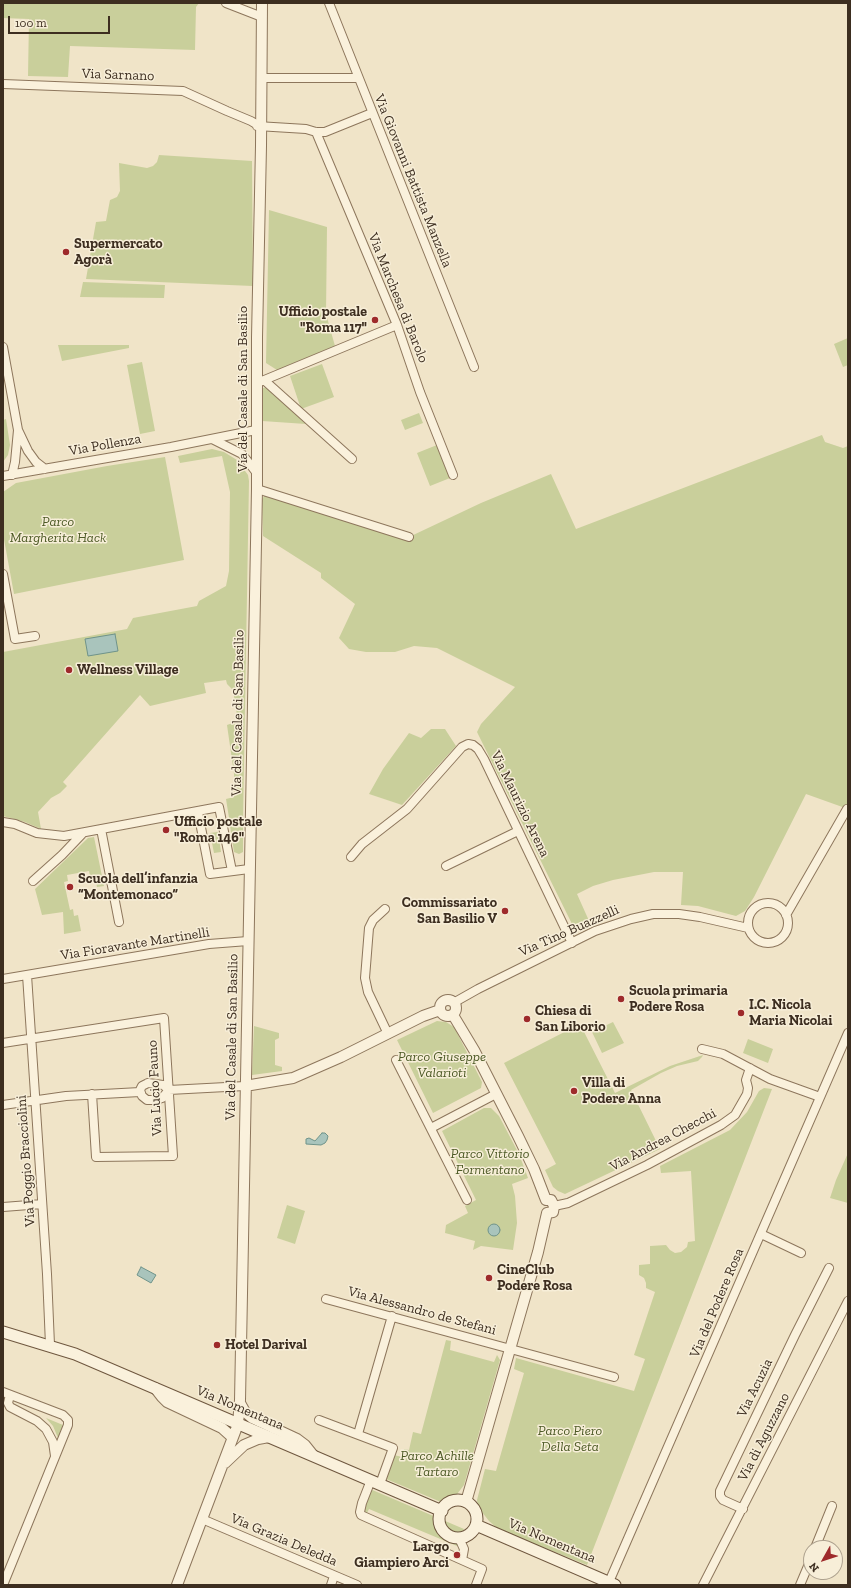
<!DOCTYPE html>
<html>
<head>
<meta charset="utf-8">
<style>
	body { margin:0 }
	#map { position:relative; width:851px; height:1588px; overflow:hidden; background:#f0e4c8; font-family:"Zilla Slab",serif }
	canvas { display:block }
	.frame { position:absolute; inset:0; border:4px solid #3d2e20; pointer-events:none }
	.north { position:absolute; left:803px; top:1540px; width:40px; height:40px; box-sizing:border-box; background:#f7eed8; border:1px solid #ada18e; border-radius:50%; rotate:231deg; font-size:11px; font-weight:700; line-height:16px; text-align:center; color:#3d2e20 }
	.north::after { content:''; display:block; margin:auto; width:14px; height:18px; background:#9e2a2b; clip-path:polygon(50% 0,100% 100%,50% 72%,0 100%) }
	.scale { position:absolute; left:8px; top:16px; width:102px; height:18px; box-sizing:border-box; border:2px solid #3d2e20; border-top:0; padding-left:5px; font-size:12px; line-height:14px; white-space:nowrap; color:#3d2e20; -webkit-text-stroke:3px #f7eed8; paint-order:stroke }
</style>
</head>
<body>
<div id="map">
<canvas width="851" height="1588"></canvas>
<div class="frame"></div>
<div class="north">N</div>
<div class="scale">100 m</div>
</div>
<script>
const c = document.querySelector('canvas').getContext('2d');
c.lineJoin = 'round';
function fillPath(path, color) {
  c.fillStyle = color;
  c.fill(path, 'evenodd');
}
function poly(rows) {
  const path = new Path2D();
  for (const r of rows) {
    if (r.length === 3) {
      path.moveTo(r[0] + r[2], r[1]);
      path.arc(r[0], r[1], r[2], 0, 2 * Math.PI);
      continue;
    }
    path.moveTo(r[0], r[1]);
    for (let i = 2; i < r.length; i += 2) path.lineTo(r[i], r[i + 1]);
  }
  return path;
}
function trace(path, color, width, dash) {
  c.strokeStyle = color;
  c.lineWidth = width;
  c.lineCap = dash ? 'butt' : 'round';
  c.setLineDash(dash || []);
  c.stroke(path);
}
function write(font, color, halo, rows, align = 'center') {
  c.font = font + ' "Zilla Slab",serif';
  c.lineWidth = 3;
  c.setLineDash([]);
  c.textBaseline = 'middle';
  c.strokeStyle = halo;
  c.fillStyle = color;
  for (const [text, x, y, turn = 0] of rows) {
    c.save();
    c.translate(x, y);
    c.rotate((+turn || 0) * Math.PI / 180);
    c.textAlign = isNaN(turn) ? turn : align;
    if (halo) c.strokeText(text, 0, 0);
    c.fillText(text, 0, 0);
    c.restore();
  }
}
const green = poly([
	[4,3,199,3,196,7,195,50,70,46,68,77,28,76,29,19,3,18],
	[159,155,252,161,253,286,86,279,96,222,106,221,110,200,117,197,120,191,119,163,147,168,153,166,157,162],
	[269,210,327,227,326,314,335,346,277,370,266,363],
	[83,282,165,285,164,298,80,297],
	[848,338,848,365,843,367,834,344],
	[58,345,129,345,129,348,62,361],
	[142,362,155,431,140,434,127,365],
	[322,364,334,397,301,409,290,376],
	[267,387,306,424,262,421,263,388],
	[419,413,423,423,405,430,401,420],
	[6,419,10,445,8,455,3,462,3,420],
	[822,435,825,442,843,448,848,446,848,809,806,794,754,897,745,911,736,916,698,906,681,905,683,872,654,872,613,880,593,886,577,894,590,923,579,929,574,928,477,732,481,724,515,687,437,648,414,646,395,652,366,652,349,649,339,638,355,604,321,578,321,573,263,536,262,499,265,495,406,540,409,537,481,503,551,474,576,529],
	[437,445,450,478,430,486,417,453],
	[212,449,224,452,237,460,248,475,249,481,243,821,241,822,236,819,233,824,230,824,226,799,234,797,234,774,227,725,238,721,233,690,227,684,226,680,204,683,206,693,150,706,140,695,63,782,67,786,60,793,51,798,38,812,41,829,25,822,3,816,3,652,127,629,133,618,197,606,199,601,226,586,229,571,230,492,222,456,180,463,178,456],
	[165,457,184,560,14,594,3,534,3,492,16,483,107,466],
	[431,729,445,729,456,746,402,805,369,794,383,769,409,733,421,738],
	[241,824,243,824,243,852,239,854,234,852,230,826,233,825,237,828,240,827],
	[218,832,221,852,214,853,210,833],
	[94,837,104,886,97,887,95,876,90,877,89,871,67,875,68,881,64,882,70,910,73,909,74,916,78,915,81,931,64,934,63,912,42,915,35,889,88,838],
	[437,1021,446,1022,454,1027,482,1082,481,1088,433,1113,397,1040],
	[613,1022,624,1043,602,1053,592,1032],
	[580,1024,615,1093,670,1066,703,1055,702,1057,698,1061,677,1066,661,1073,631,1090,660,1149,565,1194,558,1191,553,1187,545,1170,556,1164,504,1063],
	[254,1026,279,1033,279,1038,275,1040,275,1065,282,1067,282,1071,252,1075],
	[748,1039,773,1049,768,1063,743,1053],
	[764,1088,772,1089,587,1565,498,1529,489,1521,478,1507,477,1500,485,1469,496,1471,524,1373,514,1369,516,1358,634,1391,645,1359,634,1355,655,1292,646,1288,646,1283,644,1278,639,1275,639,1265,650,1264,650,1246,666,1245,670,1250,675,1253,681,1252,687,1247,688,1242,695,1241,691,1171,661,1173,660,1166,730,1130,747,1112,759,1091],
	[484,1108,491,1108,499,1116,519,1154,528,1178,512,1184,515,1196,517,1223,513,1250,481,1246,473,1250,475,1241,445,1233,446,1225,468,1213,465,1206,476,1200,442,1131],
	[848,1153,848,1203,830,1198,836,1180],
	[287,1205,305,1211,295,1244,277,1238],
	[446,1340,451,1341,450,1350,494,1362,497,1355,500,1360,464,1485,454,1498,448,1501,441,1502,386,1479,394,1455,402,1457,404,1449,409,1450,413,1432,421,1434],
	[46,1418,63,1425,58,1438,53,1426],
	[370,1489,464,1529,457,1546,369,1509,367,1513,362,1512]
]);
const water = poly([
	[115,634,118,651,88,656,85,639,115,634],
	[322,1133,325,1133,328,1136,327,1140,325,1143,321,1145,306,1144,306,1139,309,1138,315,1141,322,1133],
	[494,1230,6],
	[141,1267,156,1275,151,1283,137,1275,141,1267]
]);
const minor = poly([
	[226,3,262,17],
	[329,3,474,367],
	[262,78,358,78],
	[3,84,183,91,227,111,251,121,261,127],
	[257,126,306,129,316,132,325,132,372,113],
	[316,132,397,325,420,392,453,475],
	[3,347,18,430,28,451,36,462,45,469],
	[264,380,352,459],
	[257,383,397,325],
	[212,439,242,454,256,472],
	[12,475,15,462,18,430],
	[3,476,171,447,256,430],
	[257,489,409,537],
	[3,574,15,639,35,636],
	[198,812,210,874,249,869],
	[3,822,15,824,37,833,64,836,219,807,232,871],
	[101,829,119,922],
	[351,857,362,844,407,809,462,747,468,744,473,745,478,749,484,759,572,943],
	[446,866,518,831],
	[33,881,62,855,83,833],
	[768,923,20],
	[385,909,373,920,369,928,365,978,368,992,388,1034],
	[786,915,847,809],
	[27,975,47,1274,50,1345],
	[3,979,209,944,248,941],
	[455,1002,478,989,595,931,631,919,653,914,679,914,700,917,748,928],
	[3,1043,164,1018,173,1156,96,1157,92,1094],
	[702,1049,723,1054,770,1079,820,1097],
	[396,1060,467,1200],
	[148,1083,163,1085,169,1090,162,1098,156,1100,147,1100,142,1096,140,1090,142,1086,148,1083],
	[169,1090,245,1086],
	[3,1105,66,1096,140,1092],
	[431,1128,496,1094],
	[554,1206,568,1203,647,1165,721,1125,735,1115,747,1094,748,1088,746,1080,750,1068],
	[3,1207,42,1204],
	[761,1234,801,1253],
	[326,1299,614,1377],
	[3,1392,63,1415,68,1420,68,1425,3,1585],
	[10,1395,8,1403,10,1407,37,1421,46,1429,53,1442,55,1456],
	[319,1420,393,1448,380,1484],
	[358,1434,392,1316],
	[371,1480,362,1503,360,1512,361,1515,482,1569,476,1585],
	[743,1509,723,1500,720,1496,720,1491,795,1335,829,1268],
	[202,1519,357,1585],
	[459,1538,464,1549,462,1560],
	[815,1548,832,1506],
	[609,1582,848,1033],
	[331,1585,334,1576],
	[703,1585,848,1301],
	[800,1585,811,1559]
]);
const tertiary = poly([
	[448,1008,8],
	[453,1015,474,1050,518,1136,534,1169,546,1200],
	[245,1086,293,1078,341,1057,423,1016,440,1010],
	[546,1200,551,1200,554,1206,553,1212,547,1213],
	[155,1388,162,1397,167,1402,222,1428,232,1437],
	[240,1403,245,1412,252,1418,297,1439,305,1445,313,1455],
	[225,1463,244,1445,258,1439,269,1437],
	[466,1502,538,1252,547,1213],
	[177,1585,238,1424,240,1400,257,489,257,337,261,146,262,3]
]);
const secondary = poly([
	[3,1332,75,1354,442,1511],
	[458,1519,19],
	[476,1525,615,1585]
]);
const markers = [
	[66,252,4,"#9e2a2b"],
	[375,320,4,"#9e2a2b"],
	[69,670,4,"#9e2a2b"],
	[166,830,4,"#9e2a2b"],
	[70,887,4,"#9e2a2b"],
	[505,911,4,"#9e2a2b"],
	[621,999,4,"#9e2a2b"],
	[741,1013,4,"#9e2a2b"],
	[527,1019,4,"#9e2a2b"],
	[574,1091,4,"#9e2a2b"],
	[489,1278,4,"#9e2a2b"],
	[217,1345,4,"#9e2a2b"],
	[457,1555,4,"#9e2a2b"]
];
const streetNames = [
	["Via Sarnano",118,75,2],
	["Via Giovanni Battista Manzella",413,181,68],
	["Via Marchesa di Barolo",398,298,68],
	["Via del Casale di San Basilio",243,389,-90],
	["Via Pollenza",105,445,-10],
	["Via del Casale di San Basilio",238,713,-89],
	["Via Maurizio Arena",520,804,64],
	["Via Tino Buazzelli",569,931,-24],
	["Via Fioravante Martinelli",135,944,-9],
	["Via del Casale di San Basilio",232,1037,-89],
	["Via Lucio Fauno",155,1088,-93],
	["Via Andrea Checchi",663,1140,-28],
	["Via Poggio Bracciolini",26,1161,-94],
	["Via del Podere Rosa",717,1303,-67],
	["Via Alessandro de Stefani",422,1311,15],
	["Via Acuzia",755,1388,-64],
	["Via Nomentana",240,1408,23],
	["Via di Aguzzano",764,1437,-63],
	["Via Grazia Deledda",284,1540,23],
	["Via Nomentana",552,1541,23]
];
const poiNames = [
	["Supermercato",74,244],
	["Agorà",74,260],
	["Ufficio postale",367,312,"right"],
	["\"Roma 117\"",367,328,"right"],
	["Wellness Village",77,670],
	["Ufficio postale",174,822],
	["\"Roma 146\"",174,838],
	["Scuola dell’infanzia",78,879],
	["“Montemonaco”",78,895],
	["Commissariato",497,903,"right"],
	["San Basilio V",497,919,"right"],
	["Scuola primaria",629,991],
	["Podere Rosa",629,1007],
	["I.C. Nicola",749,1005],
	["Maria Nicolai",749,1021],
	["Chiesa di",535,1011],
	["San Liborio",535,1027],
	["Villa di",582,1083],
	["Podere Anna",582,1099],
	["CineClub",497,1270],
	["Podere Rosa",497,1286],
	["Hotel Darival",225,1345],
	["Largo",449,1547,"right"],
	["Giampiero Arci",449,1563,"right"]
];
const parkNames = [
	["Parco",58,522],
	["Margherita Hack",58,538],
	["Parco Giuseppe",442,1057],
	["Valarioti",442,1073],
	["Parco Vittorio",490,1154],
	["Formentano",490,1170],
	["Parco Piero",570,1431],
	["Della Seta",570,1447],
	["Parco Achille",437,1456],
	["Tartaro",437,1472]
];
fillPath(green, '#c9cf9b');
fillPath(water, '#a9c4bc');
trace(water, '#6f938a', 1);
trace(minor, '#8d765c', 10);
trace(tertiary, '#8d765c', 12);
trace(secondary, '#6f573f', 13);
trace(minor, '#faf1dc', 8);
trace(tertiary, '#faf1dc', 10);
trace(secondary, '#faf1dc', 11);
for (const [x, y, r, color] of markers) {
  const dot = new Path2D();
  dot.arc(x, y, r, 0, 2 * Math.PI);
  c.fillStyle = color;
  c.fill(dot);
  trace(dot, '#f7eed8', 1.5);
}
write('14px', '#3d2e20', '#f7eed8', streetNames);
write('bold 14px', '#3d2e20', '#f7eed8', poiNames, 'left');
write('italic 14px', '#4d5a26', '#f7eed8', parkNames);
</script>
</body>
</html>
